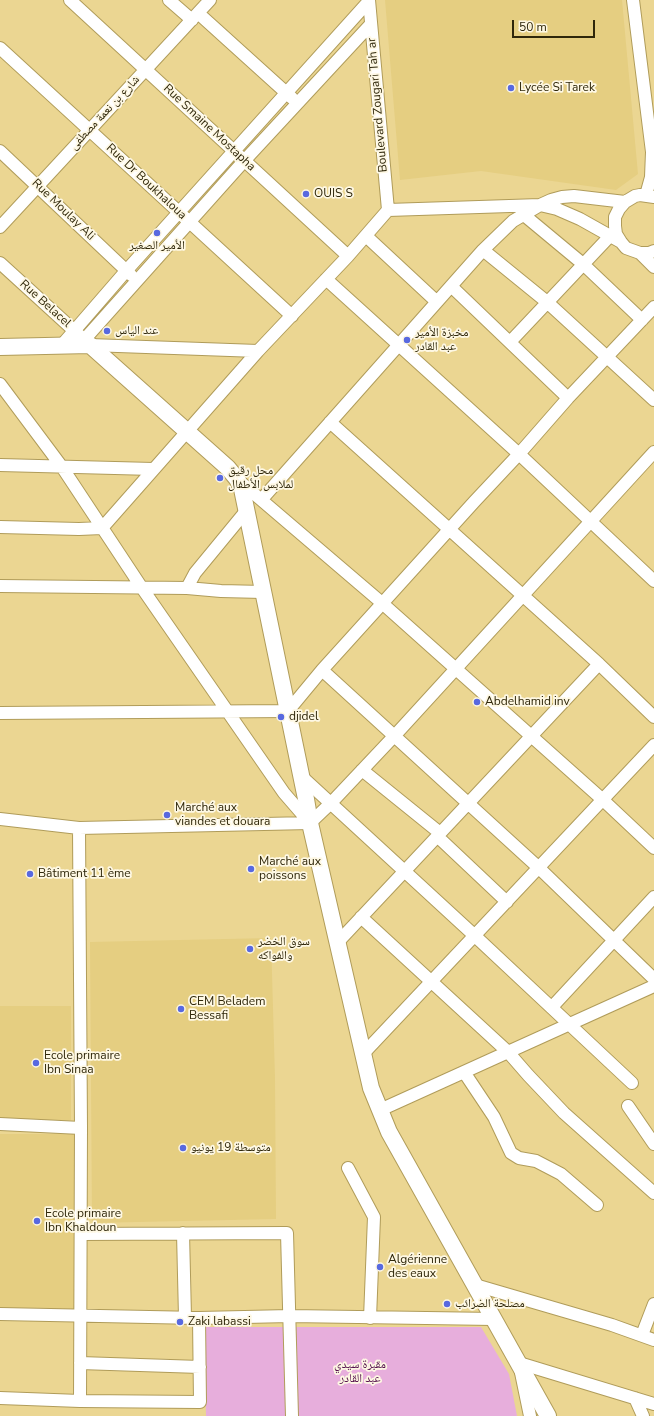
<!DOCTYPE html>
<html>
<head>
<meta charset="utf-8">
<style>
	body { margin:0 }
	#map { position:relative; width:654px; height:1416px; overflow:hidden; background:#ebd692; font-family:"Nunito Sans",sans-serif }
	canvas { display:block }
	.scale { position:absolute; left:512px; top:20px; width:83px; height:18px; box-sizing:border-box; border:2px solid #2f270a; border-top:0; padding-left:5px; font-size:12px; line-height:14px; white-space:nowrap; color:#2f270a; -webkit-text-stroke:3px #fef8e4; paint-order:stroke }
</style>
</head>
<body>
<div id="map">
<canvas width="654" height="1416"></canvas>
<div class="scale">50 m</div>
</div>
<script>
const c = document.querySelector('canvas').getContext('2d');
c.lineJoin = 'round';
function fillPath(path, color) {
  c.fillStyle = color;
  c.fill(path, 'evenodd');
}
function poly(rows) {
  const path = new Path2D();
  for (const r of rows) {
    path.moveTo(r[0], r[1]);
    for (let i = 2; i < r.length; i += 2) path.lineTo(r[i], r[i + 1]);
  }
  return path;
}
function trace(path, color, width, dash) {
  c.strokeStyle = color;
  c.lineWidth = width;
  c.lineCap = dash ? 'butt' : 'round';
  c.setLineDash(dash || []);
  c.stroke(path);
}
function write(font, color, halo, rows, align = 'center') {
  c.font = font + ' "Nunito Sans","Noto Naskh Arabic",sans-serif';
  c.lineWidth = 3.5;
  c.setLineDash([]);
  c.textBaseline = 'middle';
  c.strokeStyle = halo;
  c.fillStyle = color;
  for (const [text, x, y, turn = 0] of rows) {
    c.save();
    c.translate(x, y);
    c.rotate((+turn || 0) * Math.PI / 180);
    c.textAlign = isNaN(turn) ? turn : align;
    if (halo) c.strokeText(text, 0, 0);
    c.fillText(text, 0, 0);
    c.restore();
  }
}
const built = poly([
	[385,0,622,0,638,174,616,190,481,171,400,180],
	[271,938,275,1078,276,1219,92,1223,90,942],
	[0,1006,71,1006,71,1120,0,1120],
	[0,1134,74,1134,74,1309,0,1308]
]);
const green = poly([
	[204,1327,481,1327,509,1374,517,1416,206,1416]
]);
const minor = poly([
	[70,0,348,256],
	[169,0,192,20],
	[369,0,388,210],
	[633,0,652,152,654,156],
	[198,13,292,98],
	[0,48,292,316],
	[0,151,131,275],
	[646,195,651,177,652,152],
	[654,197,640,195,635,196,625,202,619,209,615,217,615,226,616,234,621,242,626,248,640,253,649,253,654,251],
	[524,215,583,264,642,320],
	[0,227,210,0],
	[366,236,437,302],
	[483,250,547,302,654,400],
	[640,253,654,267],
	[0,263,90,345,258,351],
	[326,279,519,454,654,581],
	[451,286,568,398],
	[84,340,244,161,371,24],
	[510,342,610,236],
	[61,346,126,271,369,1],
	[0,384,62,467,142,588,284,793,310,823],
	[330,422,599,664,654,717],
	[0,465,153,469],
	[238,480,382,603,456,669,603,800,654,848],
	[262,499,483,250,513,221,540,205,551,200,562,197,574,196,625,202],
	[246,511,195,573,187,588,221,591,263,592],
	[0,527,79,529,102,528,258,351,348,256,388,210,540,205,557,209,580,219,621,242],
	[0,586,187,588],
	[322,670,539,868,654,979],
	[0,713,288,711,322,670,474,502,519,454,568,398,654,307],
	[362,770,440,833],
	[301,776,475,936,632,1083],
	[0,819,79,828,310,823,331,803,398,732,654,452],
	[79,828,81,1128,80,1401],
	[437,836,507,902],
	[361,917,508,1052,654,986],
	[338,942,599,664],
	[552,1007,654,897],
	[363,1054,654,745],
	[464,1072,494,1117,511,1153,519,1158,536,1161,561,1174,597,1205],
	[628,1106,654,1144],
	[380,1110,508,1052,528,1075,564,1113,654,1193],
	[0,1124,81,1128],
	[348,1168,374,1217,370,1318],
	[183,1233,185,1317],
	[81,1234,287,1233,292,1416],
	[475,1285,612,1325,654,1340],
	[0,1314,199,1318,290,1316,494,1319],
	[642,1335,654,1304],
	[80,1363,200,1367],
	[0,1398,80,1401,200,1402,199,1318],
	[635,1398,643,1416],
	[530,1416,519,1363,654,1404]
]);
const major = poly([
	[0,347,90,345,228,468,237,479,242,489,306,799,310,823,371,1088,389,1132,548,1416]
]);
const markers = [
	[511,88,4,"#5869e0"],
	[306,194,4,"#5869e0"],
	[157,233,4,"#5869e0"],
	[107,331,4,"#5869e0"],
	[407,340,4,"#5869e0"],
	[220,478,4,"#5869e0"],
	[477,702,4,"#5869e0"],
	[281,717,4,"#5869e0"],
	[167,815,4,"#5869e0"],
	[251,869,4,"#5869e0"],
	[30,874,4,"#5869e0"],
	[250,949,4,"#5869e0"],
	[181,1009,4,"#5869e0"],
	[36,1063,4,"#5869e0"],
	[183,1148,4,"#5869e0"],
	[37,1221,4,"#5869e0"],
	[380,1267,4,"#5869e0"],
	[447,1304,4,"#5869e0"],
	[180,1322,4,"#5869e0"]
];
const poiNames = [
	["Lycée Si Tarek",519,88],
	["OUIS S",314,194],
	["الأمير الصغير",157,246,"center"],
	["عند الياس",115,331],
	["مخبزة الأمير",415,333],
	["عبد القادر",415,347],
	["محل رقيق",228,471],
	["لملابس الأطفال",228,485],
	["Abdelhamid inv",485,702],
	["djidel",289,717],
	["Marché aux",175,808],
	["viandes et douara",175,822],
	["Marché aux",259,862],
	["poissons",259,876],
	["Bâtiment 11 ème",38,874],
	["سوق الخضر",258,942],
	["والفواكه",258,956],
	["CEM Beladem",189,1002],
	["Bessafi",189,1016],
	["Ecole primaire",44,1056],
	["Ibn Sinaa",44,1070],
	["متوسطة 19 يونيو",191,1148],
	["Ecole primaire",45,1214],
	["Ibn Khaldoun",45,1228],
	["Algérienne",388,1260],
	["des eaux",388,1274],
	["مصلحة الضرائب",455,1304],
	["Zaki labassi",188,1322]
];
const streetNames = [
	["Boulevard Zougari Tah ar",378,105,-95],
	["شارع بن نعمة مصطفى",105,113,-47],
	["Rue Smaine Mostapha",209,128,43],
	["Rue Dr Boukhaloua",146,182,43],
	["Rue Moulay Ali",63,210,44],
	["Rue Belacel",45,304,42]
];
const parkNames = [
	["مقبرة سيدي",360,1365],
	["عبد القادر",360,1379]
];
fillPath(built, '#e5ce81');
fillPath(green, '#e7aedc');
trace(minor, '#b09c5a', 14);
trace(major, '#b09c5a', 18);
trace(minor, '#fff', 12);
trace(major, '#fff', 16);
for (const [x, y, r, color] of markers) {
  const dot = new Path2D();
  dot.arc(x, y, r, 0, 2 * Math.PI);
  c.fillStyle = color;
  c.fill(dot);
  trace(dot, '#fef8e4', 1.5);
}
write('12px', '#2f270a', '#fef8e4', poiNames, 'left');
write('12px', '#2f270a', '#fef8e4', streetNames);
write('12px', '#54104c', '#fef8e4', parkNames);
</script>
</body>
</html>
